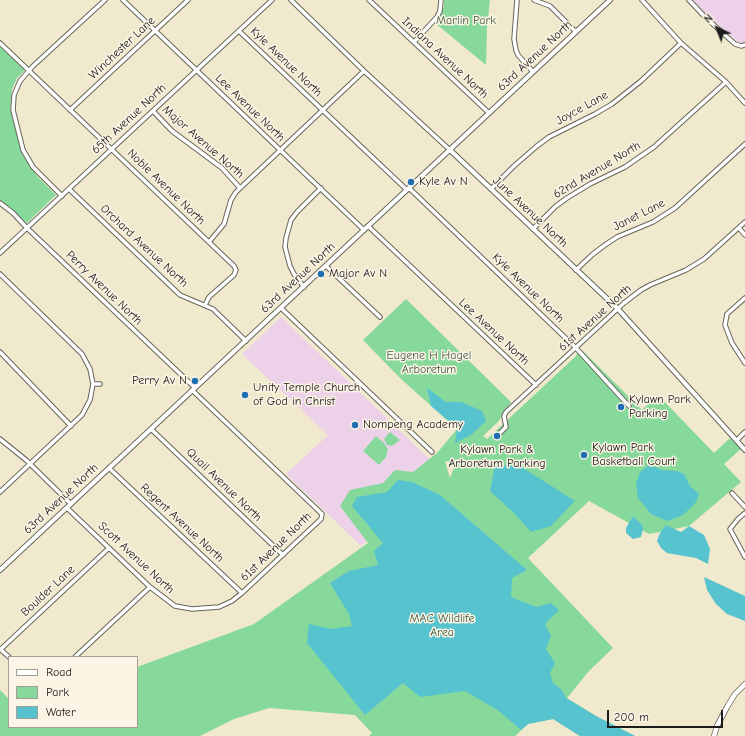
<!DOCTYPE html>
<html>
<head>
<meta charset="utf-8">
<style>
	body { margin:0 }
	#map { position:relative; width:745px; height:736px; overflow:hidden; background:#f1e9ce; font-family:"Comic Neue",sans-serif }
	canvas { display:block }
	.legend { position:absolute; left:8px; top:656px; width:130px; height:72px; box-sizing:border-box; background:#fcf5e5; border:1px solid #a29e95; margin:0; padding:5px 7px; list-style:none; font-size:12px; color:#1c1c1c }
	.legend li { display:flex; align-items:center; gap:8px; height:20px }
	.legend b { width:20px; border:1px solid #a29e95 }
	.north { position:absolute; left:697px; top:8px; width:40px; height:40px; -webkit-text-stroke:3px #fcf5e5; paint-order:stroke; rotate:317deg; font-size:11px; font-weight:700; line-height:16px; text-align:center; color:#1c1c1c }
	.north::after { content:''; display:block; margin:auto; width:14px; height:18px; background:#1c1c1c; clip-path:polygon(50% 0,100% 100%,50% 72%,0 100%) }
	.scale { position:absolute; left:607px; top:710px; width:116px; height:18px; box-sizing:border-box; border:2px solid #1c1c1c; border-top:0; padding-left:5px; font-size:12px; line-height:14px; white-space:nowrap; color:#1c1c1c; -webkit-text-stroke:3px #fcf5e5; paint-order:stroke }
</style>
</head>
<body>
<div id="map">
<canvas width="745" height="736"></canvas>
<ul class="legend">
<li><b style="height:5px;background:#fff"></b>Road</li>
<li><b style="height:11px;background:#86d99b"></b>Park</li>
<li><b style="height:11px;background:#57c3cf"></b>Water</li>
</ul>
<div class="north">N</div>
<div class="scale">200 m</div>
</div>
<script>
const c = document.querySelector('canvas').getContext('2d');
c.lineJoin = 'round';
function fillPath(path, color) {
  c.fillStyle = color;
  c.fill(path, 'evenodd');
}
function poly(rows) {
  const path = new Path2D();
  for (const r of rows) {
    path.moveTo(r[0], r[1]);
    for (let i = 2; i < r.length; i += 2) path.lineTo(r[i], r[i + 1]);
  }
  return path;
}
function trace(path, color, width, dash) {
  c.strokeStyle = color;
  c.lineWidth = width;
  c.lineCap = dash ? 'butt' : 'round';
  c.setLineDash(dash || []);
  c.stroke(path);
}
function write(font, color, halo, rows, align = 'center') {
  c.font = font + ' "Comic Neue",sans-serif';
  c.lineWidth = 3;
  c.setLineDash([]);
  c.textBaseline = 'middle';
  c.strokeStyle = halo;
  c.fillStyle = color;
  for (const [text, x, y, turn = 0] of rows) {
    c.save();
    c.translate(x, y);
    c.rotate((+turn || 0) * Math.PI / 180);
    c.textAlign = isNaN(turn) ? turn : align;
    if (halo) c.strokeText(text, 0, 0);
    c.fillText(text, 0, 0);
    c.restore();
  }
}
const built = poly([
	[693,0,745,0,745,42,742,43,737,41,707,15],
	[281,317,442,471,361,546,286,474,328,435,242,354]
]);
const green = poly([
	[444,0,490,0,487,28,486,65,435,23,440,16,444,6],
	[0,41,25,70,17,78,12,89,10,109,23,156,38,177,56,195,27,223,0,200],
	[406,299,511,402,498,422,483,436,487,439,576,356,577,353,583,351,642,410,658,395,714,453,730,438,741,449,724,464,741,482,689,526,649,534,589,501,528,558,613,648,589,671,567,698,596,716,635,736,580,736,553,719,528,724,515,736,369,736,372,733,355,715,269,708,234,719,200,736,0,736,0,690,9,699,9,727,137,727,137,667,254,624,368,543,340,506,350,490,383,483,395,470,413,472,437,453,457,429,401,379,363,340],
	[445,461,450,462,456,462,450,478],
	[390,432,400,440,392,446,387,445,384,439],
	[376,436,383,442,388,449,386,457,379,465,363,451]
]);
const water = poly([
	[427,388,446,402,461,402,482,411,486,421,471,435,455,443,457,428,431,406],
	[495,465,520,466,575,501,551,526,531,532,515,514,490,491],
	[649,465,662,470,677,471,684,474,690,486,699,494,696,502,683,515,667,521,651,514,638,498,636,484,640,472],
	[398,480,412,482,440,495,527,570,512,578,511,597,536,607,551,603,559,610,545,624,551,636,546,649,555,663,550,673,553,683,561,689,566,698,596,716,635,736,580,736,553,719,528,724,521,730,499,711,465,691,420,697,403,683,365,715,307,643,309,624,331,629,352,626,349,614,330,583,349,571,378,565,374,551,383,543,352,506,357,497,387,492],
	[633,516,642,525,643,529,641,537,633,539,626,533,626,528],
	[666,525,681,532,689,526,704,535,710,549,708,564,696,558,667,553,661,548,657,541,660,533],
	[704,577,745,596,745,621,727,614,716,604,707,590]
]);
const minor = poly([
	[123,0,364,230],
	[291,0,364,71,450,150],
	[369,0,489,113],
	[517,0,514,39,516,50,518,55,533,72],
	[534,0,550,6,576,32],
	[642,0,681,43,726,82,745,103],
	[689,0,705,17,735,44,741,46,745,45],
	[239,31,407,190],
	[414,42,437,17,440,11,441,0],
	[0,43,234,266,236,270,234,275,209,297,205,305],
	[70,110,188,0],
	[153,111,172,131,222,168,240,188],
	[409,188,576,348,629,406],
	[69,189,180,295,213,309,246,341],
	[491,189,514,166,537,146,549,137,595,114,612,104,641,81,681,43],
	[62,196,33,167,23,150,13,110,14,95,20,81,32,67,105,0],
	[0,203,13,213,27,228,195,388],
	[368,226,536,385],
	[739,228,745,235],
	[533,229,556,206,567,198,590,184,625,167,654,147,726,82],
	[209,242,224,224,231,200,236,192,364,71],
	[0,253,272,0],
	[326,266,380,317],
	[576,270,593,254,605,245,617,237,653,222,675,208,745,144],
	[0,274,82,354,90,369,93,384,90,400,82,415,0,492],
	[304,287,294,274,290,266,285,247,286,238,291,220,297,212,321,188],
	[745,298,727,314,725,325,732,343,745,363],
	[281,308,432,452],
	[0,352,71,426],
	[93,384,100,384],
	[151,429,283,555],
	[498,435,506,427,504,416,506,412,624,303,641,290,650,285,686,270,704,259,745,222],
	[0,439,26,460,71,504],
	[737,440,745,432],
	[109,468,242,593],
	[732,493,745,507],
	[67,508,150,587,175,606,192,609,219,607,232,601,242,593,321,519,322,514,192,390],
	[745,513,738,519,730,529,745,557],
	[0,649,9,657],
	[1,649,109,548],
	[75,657,150,587]
]);
const tertiary = poly([
	[450,150,618,309,745,450],
	[0,570,610,0]
]);
const secondary = poly([
	[714,736,717,726,727,707,735,694,745,684]
]);
const markers = [
	[411,182,4,"#1f6fb2"],
	[321,274,4,"#1f6fb2"],
	[195,381,4,"#1f6fb2"],
	[245,395,4,"#1f6fb2"],
	[621,407,4,"#1f6fb2"],
	[355,425,4,"#1f6fb2"],
	[497,436,4,"#1f6fb2"],
	[584,455,4,"#1f6fb2"]
];
const parkNames = [
	["Marlin Park",466,21],
	["Eugene H Hagel",429,356],
	["Arboretum",429,370],
	["MAC Wildlife",442,619],
	["Area",442,633]
];
const streetNames = [
	["Winchester Lane",122,48,-43],
	["63rd Avenue North",535,56,-43],
	["Indiana Avenue North",445,58,43],
	["Kyle Avenue North",286,62,44],
	["Lee Avenue North",250,108,44],
	["Joyce Lane",582,108,-29],
	["65th Avenue North",129,119,-43],
	["Major Avenue North",203,142,41],
	["62nd Avenue North",597,170,-31],
	["Noble Avenue North",166,187,44],
	["June Avenue North",530,212,43],
	["Janet Lane",639,215,-27],
	["Orchard Avenue North",144,246,43],
	["63rd Avenue North",298,278,-43],
	["Perry Avenue North",104,288,44],
	["Kyle Avenue North",528,288,44],
	["61st Avenue North",595,318,-42],
	["Lee Avenue North",494,332,43],
	["Quail Avenue North",224,485,44],
	["63rd Avenue North",61,499,-43],
	["Regent Avenue North",182,523,43],
	["61st Avenue North",276,547,-44],
	["Scott Avenue North",136,558,43],
	["Boulder Lane",48,591,-43]
];
const poiNames = [
	["Kyle Av N",419,182],
	["Major Av N",329,274],
	["Perry Av N",187,381,"right"],
	["Unity Temple Church",253,388],
	["of God in Christ",253,402],
	["Kylawn Park",629,400],
	["Parking",629,414],
	["Nompeng Academy",363,425],
	["Kylawn Park",592,448],
	["Basketball Court",592,462],
	["Kylawn Park &",497,450,"center"],
	["Arboretum Parking",497,464,"center"]
];
fillPath(built, '#edd1e9');
fillPath(green, '#86d99b');
fillPath(water, '#57c3cf');
trace(minor, '#67645a', 5.5);
trace(tertiary, '#67645a', 6);
trace(secondary, '#67645a', 6);
trace(minor, '#fff', 3.5);
trace(tertiary, '#fff', 4);
trace(secondary, '#fff', 4.5);
for (const [x, y, r, color] of markers) {
  const dot = new Path2D();
  dot.arc(x, y, r, 0, 2 * Math.PI);
  c.fillStyle = color;
  c.fill(dot);
  trace(dot, '#fcf5e5', 1.5);
}
write('12px', '#415e48', '#fcf5e5', parkNames);
write('12px', '#1c1c1c', '#fcf5e5', streetNames);
write('12px', '#1c1c1c', '#fcf5e5', poiNames, 'left');
</script>
</body>
</html>
